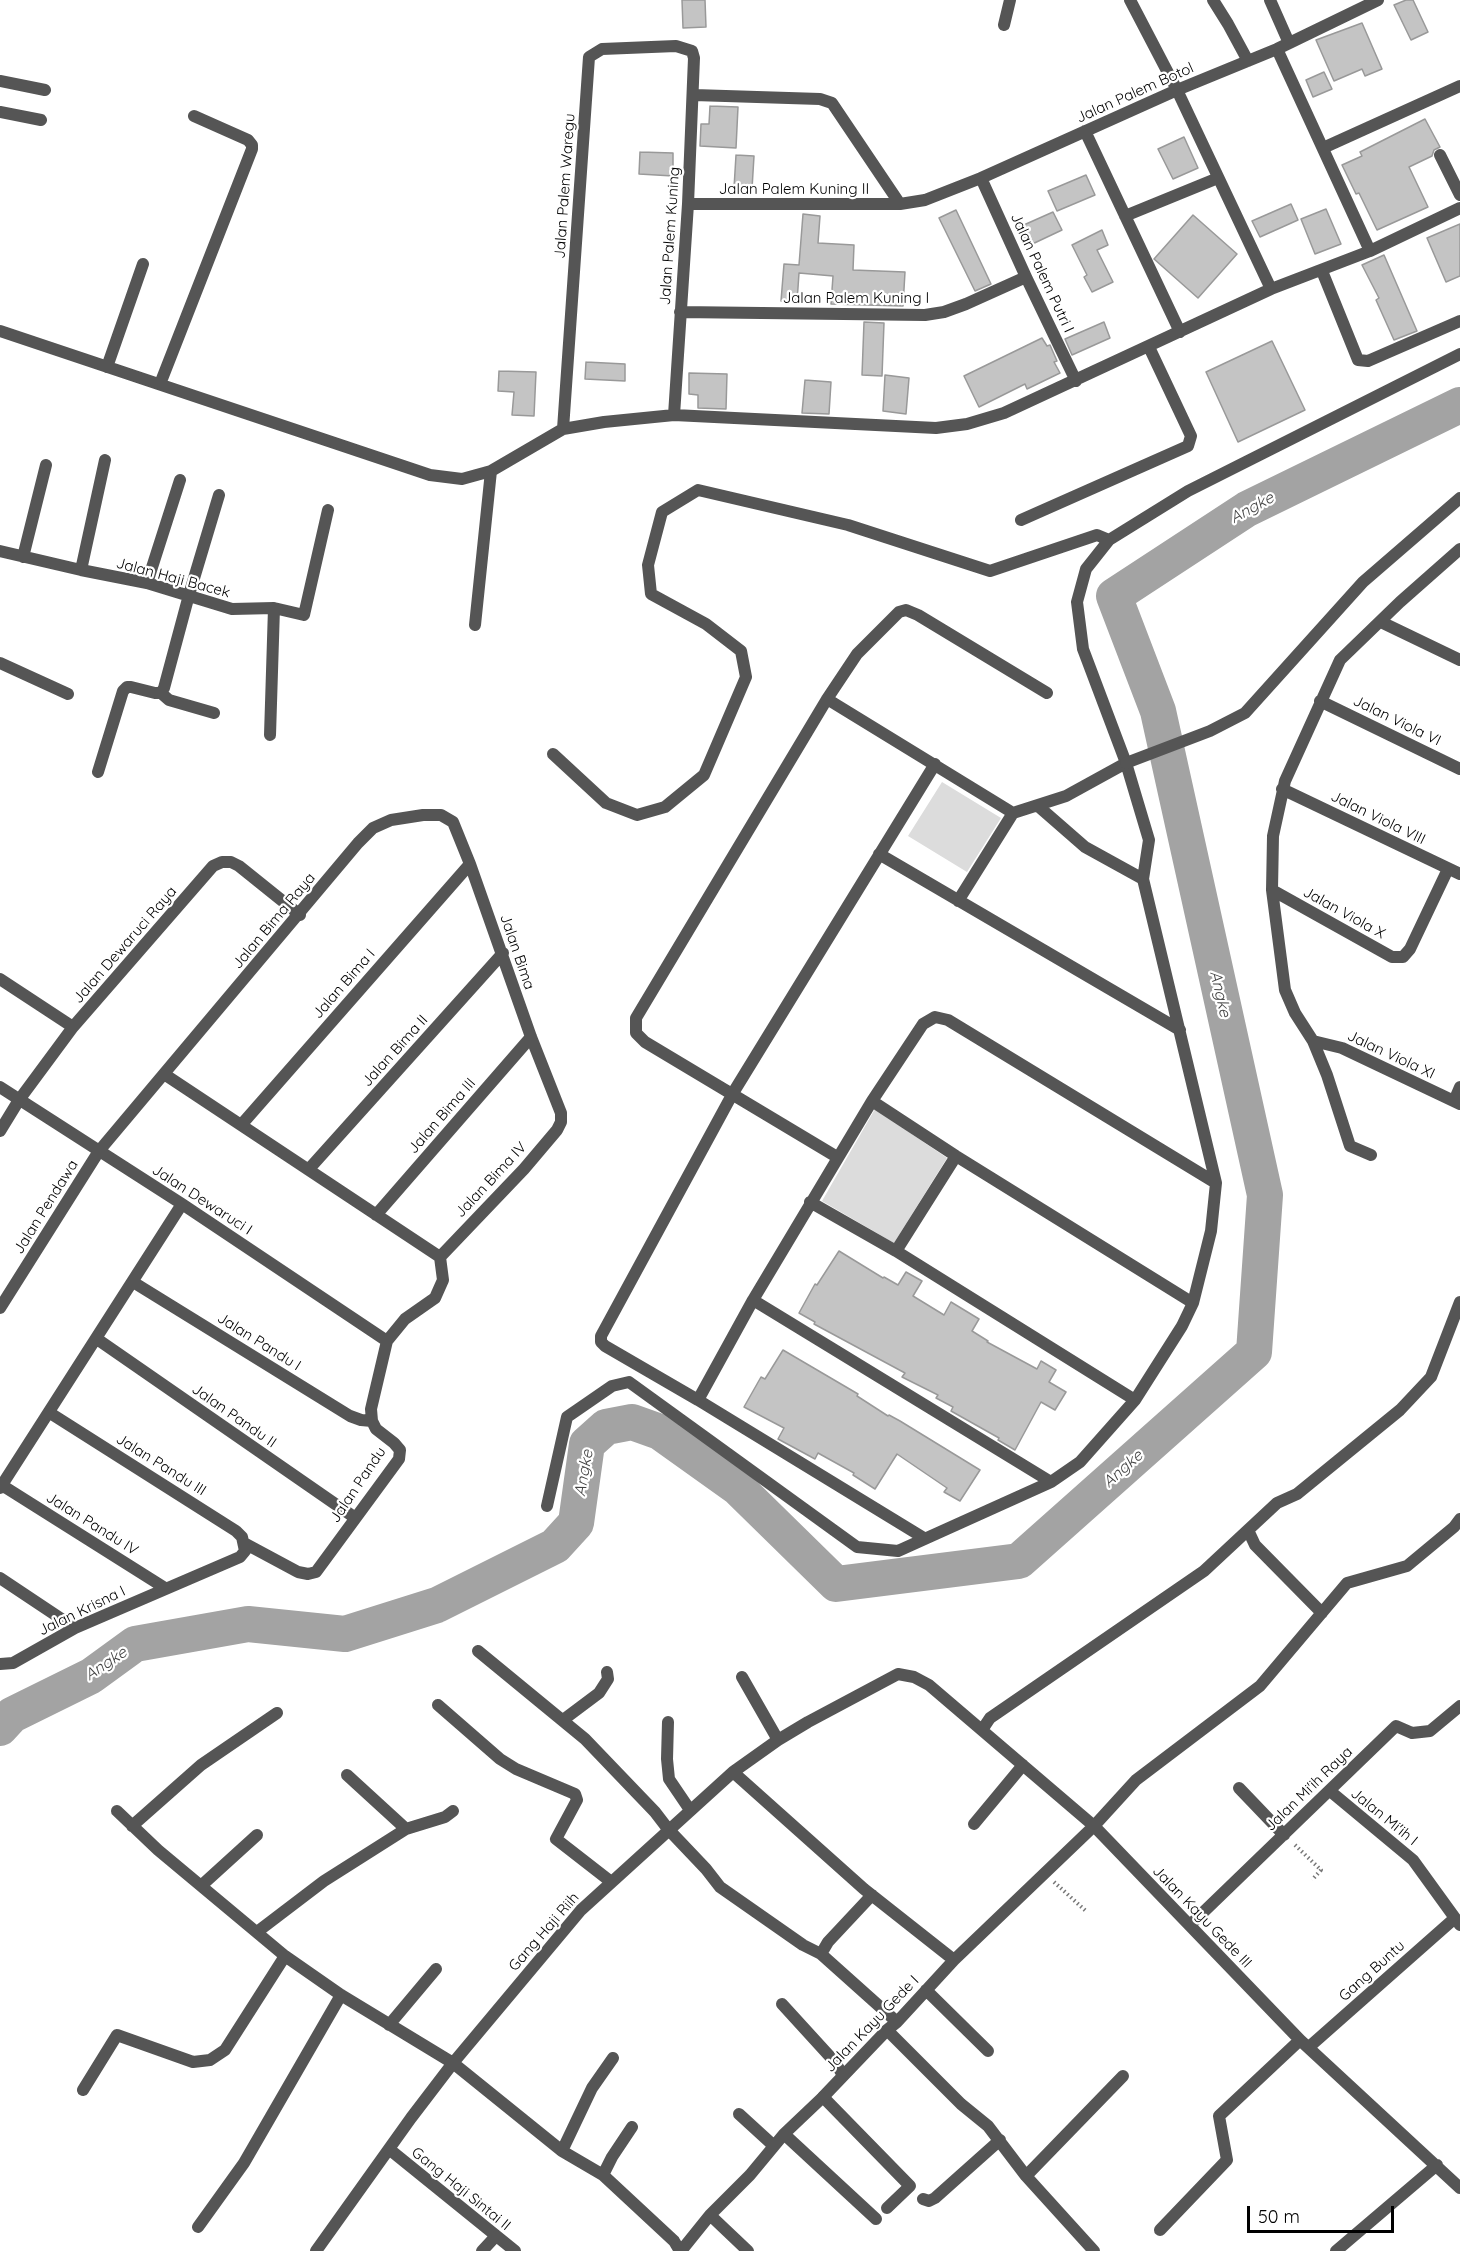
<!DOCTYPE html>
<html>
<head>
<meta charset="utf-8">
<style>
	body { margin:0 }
	#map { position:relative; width:1460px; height:2251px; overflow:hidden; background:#fff; font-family:Quicksand,sans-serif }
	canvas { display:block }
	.scale { position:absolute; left:1247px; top:2206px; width:147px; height:27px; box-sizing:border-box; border:3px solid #000; border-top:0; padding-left:8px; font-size:18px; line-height:21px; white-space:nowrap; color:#000; -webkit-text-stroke:4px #fff; paint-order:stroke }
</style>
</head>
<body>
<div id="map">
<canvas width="1460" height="2251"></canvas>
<div class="scale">50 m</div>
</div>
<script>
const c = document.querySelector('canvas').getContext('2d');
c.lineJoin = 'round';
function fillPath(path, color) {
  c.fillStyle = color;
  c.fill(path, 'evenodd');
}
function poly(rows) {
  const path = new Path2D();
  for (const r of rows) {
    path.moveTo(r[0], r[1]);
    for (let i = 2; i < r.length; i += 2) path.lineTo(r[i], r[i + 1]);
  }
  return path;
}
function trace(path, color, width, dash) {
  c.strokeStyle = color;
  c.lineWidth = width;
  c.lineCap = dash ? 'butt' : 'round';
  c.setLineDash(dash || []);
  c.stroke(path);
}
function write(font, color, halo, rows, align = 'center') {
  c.font = font + ' Quicksand,sans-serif';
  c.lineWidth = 4.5;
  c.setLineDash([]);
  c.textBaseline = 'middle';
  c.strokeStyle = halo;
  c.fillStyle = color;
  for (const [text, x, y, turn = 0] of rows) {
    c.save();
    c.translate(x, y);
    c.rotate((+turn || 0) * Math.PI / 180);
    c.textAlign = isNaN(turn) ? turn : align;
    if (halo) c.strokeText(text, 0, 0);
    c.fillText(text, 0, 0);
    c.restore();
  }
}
const green = poly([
	[942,782,1001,818,967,872,908,836],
	[875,1109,947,1158,894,1243,822,1201]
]);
const river = poly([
	[0,1728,12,1715,91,1676,135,1644,248,1624,345,1634,437,1605,555,1546,576,1523,587,1444,606,1427,632,1422,660,1432,737,1487,836,1584,1019,1561,1254,1352,1265,1195,1158,711,1114,596,1247,509,1460,405]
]);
const building = poly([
	[682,0,705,0,706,27,683,28,682,0],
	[1406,0,1413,0,1428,32,1411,40,1394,5,1406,0],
	[1362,23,1382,69,1365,76,1362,69,1334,81,1316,40,1362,23],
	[1324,72,1332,89,1313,97,1306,80,1324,72],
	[710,106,738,107,736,148,700,146,701,124,709,124,710,106],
	[1425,119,1440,147,1434,150,1432,156,1409,167,1428,207,1377,230,1359,193,1356,194,1342,165,1362,156,1360,152,1425,119],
	[1184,137,1198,168,1173,179,1158,149,1184,137],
	[640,152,673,153,673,176,639,174,640,152],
	[736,155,754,156,752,189,734,188,736,155],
	[1086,175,1095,195,1057,211,1048,191,1086,175],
	[1291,204,1298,220,1260,237,1252,221,1291,204],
	[1326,209,1341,244,1315,254,1301,219,1326,209],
	[956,210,991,284,975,291,939,218,956,210],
	[1053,212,1062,230,1026,247,1017,228,1053,212],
	[803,214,820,216,818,243,854,245,853,270,905,272,903,306,831,304,833,276,799,273,797,302,781,301,784,264,799,265,803,214],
	[1193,215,1237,254,1198,298,1154,259,1193,215],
	[1460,224,1460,276,1446,282,1427,238,1460,224],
	[1102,230,1108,245,1097,250,1113,282,1092,292,1084,277,1087,275,1072,245,1102,230],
	[1384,255,1417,331,1394,340,1376,300,1379,298,1362,265,1384,255],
	[864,322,884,323,882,376,862,375,864,322],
	[1104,322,1110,338,1072,355,1065,339,1104,322],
	[1042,338,1047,346,1050,345,1057,361,1054,362,1060,373,1027,389,1025,384,979,407,964,376,1042,338],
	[1272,341,1305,410,1238,442,1206,372,1272,341],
	[586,362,625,364,625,381,585,379,586,362],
	[499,371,536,372,534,416,512,415,514,392,498,391,499,371],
	[689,373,727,374,726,409,698,408,698,395,689,394,689,373],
	[885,375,909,378,906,414,883,411,885,375],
	[805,380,831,382,829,414,802,413,805,380],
	[839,1251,883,1278,884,1277,898,1285,906,1272,922,1281,913,1296,944,1315,951,1302,979,1319,972,1331,988,1341,987,1342,1037,1369,1041,1361,1056,1370,1049,1382,1066,1392,1055,1410,1041,1402,1015,1450,998,1440,999,1438,951,1411,953,1407,936,1398,938,1395,902,1377,905,1373,814,1324,815,1322,799,1313,815,1284,817,1285,839,1251],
	[783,1350,858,1394,857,1396,888,1416,889,1415,900,1421,980,1470,960,1501,944,1492,947,1488,897,1454,875,1489,853,1475,854,1473,818,1453,815,1459,778,1439,784,1428,744,1407,761,1377,765,1379,783,1350]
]);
const path = poly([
	[1295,1845,1321,1870,1312,1880],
	[1054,1882,1087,1912]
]);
const service = poly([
	[782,2004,834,2061,843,2075],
	[823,2097,910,2186,887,2208]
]);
const minor = poly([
	[1130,0,1177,90,1271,289],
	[1213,0,1228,24,1248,61],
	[1270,0,1289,43],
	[1004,25,1010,0],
	[1277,49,1370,251],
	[0,81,45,90],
	[694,95,820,99,832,103,900,204],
	[0,112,41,120],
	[1085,131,1180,332],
	[1323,148,1460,86],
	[1440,155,1460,195],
	[981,178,1026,277,1076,381],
	[688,204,900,204,925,200,981,178,1177,90,1277,49,1378,0],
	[1125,216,1218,178],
	[1322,271,1358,360,1368,361,1460,321],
	[680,312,925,315,944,312,966,304,1026,277],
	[0,331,430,475,462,479,491,471,563,429,604,422,674,415,936,428,967,424,1004,413,1271,289,1370,251,1460,208],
	[107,367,143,264],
	[160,384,252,149,252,145,248,140,194,116],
	[563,429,589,57,602,49,676,46,692,51,694,58,688,204,674,415],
	[1021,520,1188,446,1191,436,1149,347],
	[0,551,81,570,147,583,232,609,274,608,304,615,328,510],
	[23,557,46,465],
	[81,570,105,460],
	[147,583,180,480],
	[1381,622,1460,660],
	[475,625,491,471],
	[0,663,68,694],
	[161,693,169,700,214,713],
	[827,699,1013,813],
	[1320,701,1460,769],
	[270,735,274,608],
	[553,754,606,803,637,815,665,807,704,775,746,677,741,651,706,624,651,594,648,565,662,512,698,490,848,525,990,571,1097,535,1109,540],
	[98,772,123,691,127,687,131,687,155,693,161,693,164,688,189,595,219,495],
	[1282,789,1460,874],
	[879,854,1180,1030],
	[1143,879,1149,840,1126,763,1083,649,1077,602,1086,569,1109,540,1188,491,1460,354],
	[1272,890,1392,957,1403,957,1410,949,1448,869],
	[958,901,1013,813,1066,796,1126,763],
	[0,979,73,1027],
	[1313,1041,1342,1048,1460,1104],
	[164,1074,440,1257],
	[0,1087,182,1204,387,1341],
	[872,1101,956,1156,1193,1303],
	[1454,1101,1460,1087],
	[242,1124,470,864],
	[0,1131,19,1100,73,1027,213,866,222,862,231,862,239,866,300,915],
	[1371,1155,1350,1146,1327,1075,1313,1041,1295,1013,1285,990,1272,890,1273,836,1285,781,1340,660,1400,602,1460,549],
	[837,1157,645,1042,636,1033,636,1018,827,699,857,654,899,612,906,610,918,615,1047,693],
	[309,1169,503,953],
	[810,1202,896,1251,1135,1400],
	[376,1215,531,1037],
	[896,1251,956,1156],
	[133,1282,350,1416,361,1420,372,1421],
	[753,1300,1051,1482],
	[0,1308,99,1151,358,843,373,828,391,820,423,815,441,815,453,822,470,864,531,1037,561,1113,561,1122,557,1130,524,1169,440,1257],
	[97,1339,354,1517],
	[698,1400,753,1300,872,1101,923,1024,935,1017,948,1020,1216,1183],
	[0,1484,165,1588],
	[0,1488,182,1204],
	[547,1506,567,1417,612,1386,629,1382,857,1547,898,1551,1051,1482,1080,1462,1135,1400,1182,1326,1193,1303,1211,1231,1216,1183,1143,879,1085,847,1038,806],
	[1248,1530,1255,1545,1322,1613],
	[924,1538,698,1400,605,1346,601,1342,601,1336,733,1093,935,764],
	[244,1543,298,1572,308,1574,316,1572,399,1459,400,1450,394,1443,376,1429,372,1421,371,1409,387,1341,405,1319,435,1298,443,1280,440,1257],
	[0,1578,75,1628],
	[478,1651,585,1739,655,1812,668,1829,706,1869,720,1887,803,1945,821,1954,897,2022],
	[0,1664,13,1663,75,1628,240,1557,245,1551,242,1537,236,1531,50,1413],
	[742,1677,778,1740],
	[438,1705,500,1759,516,1769,575,1794,577,1800,556,1839,610,1881],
	[563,1720,599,1693,608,1679,607,1672],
	[668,1722,667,1759,669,1779,690,1810],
	[982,1730,990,1718,1204,1571,1277,1503,1297,1494,1400,1410,1431,1377,1460,1302],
	[733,1772,864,1889,954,1960],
	[347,1775,406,1829],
	[1239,1788,1284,1835],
	[1330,1791,1413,1860,1460,1925],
	[117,1811,158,1850,285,1956,341,1995,453,2063,411,2118,316,2251],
	[974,1824,1023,1765],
	[132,1826,201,1765,277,1713],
	[202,1885,257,1835],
	[1190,1925,1396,1726,1412,1733,1430,1731,1460,1706],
	[257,1932,324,1881,406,1829,445,1817,453,1811],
	[821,1954,828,1942,872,1895],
	[926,1990,988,2051],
	[389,2025,436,1969],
	[887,2030,961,2104,988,2126,1026,2176,1094,2251],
	[1309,2047,1455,1918],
	[83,2090,117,2035,193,2062,210,2060,225,2050,285,1956],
	[739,2114,774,2146],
	[784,2134,876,2219],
	[389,2149,515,2251],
	[562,2151,592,2088,613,2058],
	[603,2175,612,2157,632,2127],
	[1026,2176,1123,2076],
	[923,2199,929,2201,935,2198,1000,2140],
	[710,2215,748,2251],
	[198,2227,244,2163,341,1995],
	[1160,2230,1227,2160,1219,2116,1300,2040],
	[482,2251,495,2237],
	[680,2251,674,2241,603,2175,562,2151,453,2063,581,1910,733,1772,778,1740,808,1722,898,1674,914,1677,929,1685,1094,1826,1300,2040,1460,2188],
	[681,2251,710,2215,750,2175,784,2134,823,2097,887,2030,897,2022,954,1960,1094,1826,1136,1780,1260,1686,1347,1583,1407,1566,1454,1527,1460,1519],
	[1336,2251,1437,2165]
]);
const tertiary = poly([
	[1126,763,1210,731,1245,713,1363,582,1460,498]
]);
const streetNames = [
	["Jalan Palem Botol",1135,93,-24],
	["Jalan Palem Waregu",565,186,-86],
	["Jalan Palem Kuning II",794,189],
	["Jalan Palem Kuning",670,236,-86],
	["Jalan Palem Putri I",1042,273,65],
	["Jalan Palem Kuning I",856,298],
	["Jalan Haji Bacek",173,578,15],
	["Jalan Viola VI",1397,721,26],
	["Jalan Viola VIII",1378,818,26],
	["Jalan Viola X",1344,913,29],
	["Jalan Bima Raya",274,921,-50],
	["Jalan Dewaruci Raya",125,945,-49],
	["Jalan Bima",517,952,71],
	["Jalan Bima I",344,984,-49],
	["Jalan Bima II",395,1051,-48],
	["Jalan Viola XI",1391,1055,25],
	["Jalan Bima III",442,1116,-49],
	["Jalan Bima IV",491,1180,-47],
	["Jalan Dewaruci I",202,1200,33],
	["Jalan Pendawa",46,1207,-58],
	["Jalan Pandu I",259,1342,32],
	["Jalan Pandu II",234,1416,35],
	["Jalan Pandu III",161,1465,32],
	["Jalan Pandu",358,1485,-56],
	["Jalan Pandu IV",92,1524,32],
	["Jalan Krisna I",82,1611,-26],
	["Jalan Mi'ih Raya",1309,1789,-44],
	["Jalan Mi'ih I",1384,1817,39],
	["Jalan Kayu Gede III",1202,1917,46],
	["Gang Haji Riih",544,1932,-49],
	["Gang Buntu",1372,1971,-42],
	["Jalan Kayu Gede I",872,2024,-46],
	["Gang Haji Sintai II",461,2189,39]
];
const waterNames = [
	["Angke",1252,508,-29],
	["Angke",1220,994,77],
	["Angke",1123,1469,-42],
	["Angke",584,1473,-80],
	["Angke",106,1664,-34]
];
fillPath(green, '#dcdcdc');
trace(river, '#a3a3a3', 36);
fillPath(building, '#c4c4c4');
trace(building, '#999', 1.5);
trace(path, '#777', 4, [1.5, 3]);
trace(service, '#555', 12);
trace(minor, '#555', 12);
trace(tertiary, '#555', 12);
write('15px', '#000', '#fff', streetNames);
write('italic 16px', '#444', '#fff', waterNames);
</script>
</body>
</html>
